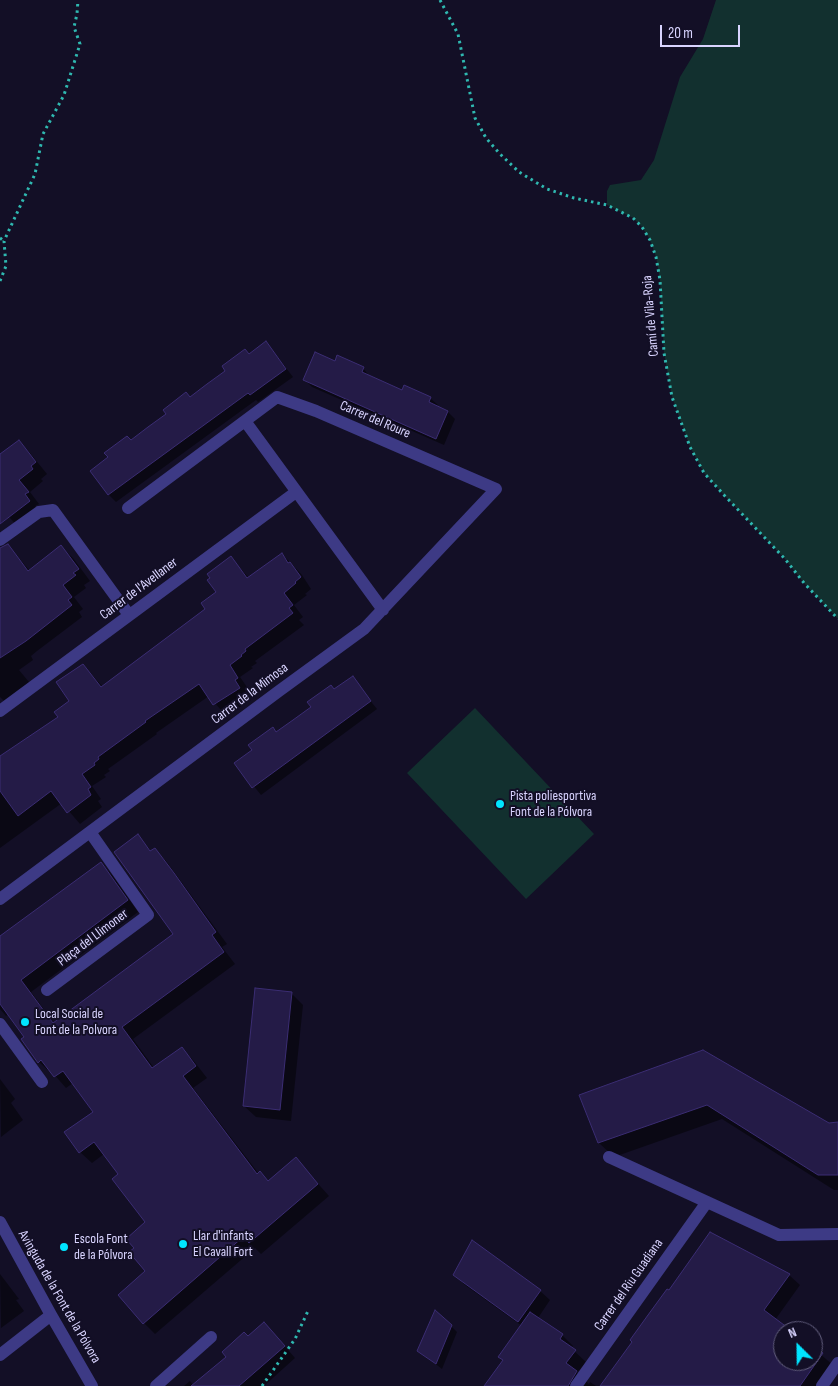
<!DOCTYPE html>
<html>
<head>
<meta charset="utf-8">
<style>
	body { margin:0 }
	#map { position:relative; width:838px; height:1386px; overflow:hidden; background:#130f26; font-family:"Sofia Sans Condensed",sans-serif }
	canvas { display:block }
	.north { position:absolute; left:773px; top:1321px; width:50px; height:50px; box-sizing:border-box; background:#130f26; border:1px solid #625e7d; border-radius:50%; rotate:337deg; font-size:14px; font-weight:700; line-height:20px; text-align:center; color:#d9d4ff }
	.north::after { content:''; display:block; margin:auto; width:18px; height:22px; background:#00e5ff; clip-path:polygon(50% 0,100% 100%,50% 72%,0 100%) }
	.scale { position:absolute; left:660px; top:25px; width:80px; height:22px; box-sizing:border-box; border:2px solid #d9d4ff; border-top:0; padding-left:6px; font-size:15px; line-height:18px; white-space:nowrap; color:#d9d4ff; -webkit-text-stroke:4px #130f26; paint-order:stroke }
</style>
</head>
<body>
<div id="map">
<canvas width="838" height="1386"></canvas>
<div class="north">N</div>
<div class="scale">20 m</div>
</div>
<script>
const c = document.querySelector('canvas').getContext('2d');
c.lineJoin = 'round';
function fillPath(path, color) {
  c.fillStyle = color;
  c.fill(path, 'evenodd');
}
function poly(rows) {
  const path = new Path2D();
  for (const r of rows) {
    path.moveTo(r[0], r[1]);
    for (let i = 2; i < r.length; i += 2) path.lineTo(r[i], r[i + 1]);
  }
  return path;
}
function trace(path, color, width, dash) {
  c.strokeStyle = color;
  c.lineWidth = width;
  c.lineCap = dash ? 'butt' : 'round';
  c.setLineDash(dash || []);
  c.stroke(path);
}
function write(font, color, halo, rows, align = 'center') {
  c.font = font + ' "Sofia Sans Condensed",sans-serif';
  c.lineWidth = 4;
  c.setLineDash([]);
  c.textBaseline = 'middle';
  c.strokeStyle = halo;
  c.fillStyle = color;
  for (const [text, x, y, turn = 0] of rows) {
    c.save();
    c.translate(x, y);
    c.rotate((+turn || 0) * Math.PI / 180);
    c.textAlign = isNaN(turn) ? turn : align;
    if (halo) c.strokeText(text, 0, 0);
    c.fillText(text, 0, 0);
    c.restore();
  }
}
const green = poly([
	[716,0,838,0,838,619,804,583,785,559,724,495,704,473,690,447,672,397,664,353,660,280,656,257,650,240,642,227,633,218,607,205,607,191,610,185,641,180,654,160,680,77,703,39],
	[475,708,594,834,526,899,407,773]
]);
const shadow = poly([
	[266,343,273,351,293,377,258,402,256,400,116,502,109,495,131,441],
	[336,362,363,368,370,377,403,391,430,398,438,405,437,407,448,412,455,419,444,445,312,387,304,379],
	[19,441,30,453,47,474,41,479,43,481,30,492,39,504,35,506,40,513,20,529,0,507,0,456],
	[9,547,30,571,61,547,73,558,90,581,84,585,86,588,74,597,83,609,79,612,82,617,37,651,31,656,33,660,19,670,34,688,8,705,0,697,0,554],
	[282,554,302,575,311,589,305,594,307,595,294,605,303,617,299,620,304,625,255,661,257,663,251,667,253,668,240,677,249,690,245,692,251,700,226,716,209,696,156,733,157,734,108,769,110,771,104,775,106,777,92,786,101,799,98,801,102,807,80,824,62,803,0,848,0,762,59,717,71,701,83,665,103,687,207,609,217,592,231,558,249,578],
	[352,678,377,709,261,795,236,764],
	[138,836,152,852,155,850,166,861,227,944,222,947,235,964,133,1039,154,1068,181,1048,193,1060,207,1078,193,1088,259,1174,260,1173,269,1182,296,1159,329,1196,261,1254,255,1248,155,1334,144,1323,147,1271,136,1249,147,1222,120,1175,104,1154,92,1163,80,1152,95,1112,73,1083,66,1088,52,1072,51,1073,39,1062,23,1040,26,1037,9,1014,6,1016,0,1009,0,938,101,863,112,875,138,912,31,992,54,1023,175,934],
	[291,993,303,1005,291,1121,256,1117,244,1106],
	[702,1052,829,1124,838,1124,838,1190,834,1190,722,1119,614,1157,599,1143],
	[0,1079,15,1099,11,1103,23,1120,1,1137],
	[0,1274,19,1299,16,1300,24,1311,1,1328],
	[455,1275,540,1291,550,1300,538,1318,562,1335,573,1346,571,1348,586,1362,577,1373,589,1384,590,1382,596,1386,486,1386,504,1361,500,1357,522,1326,465,1285],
	[789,1275,800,1285,775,1320,790,1331,783,1331,783,1361,813,1361,813,1348,833,1365,818,1386,602,1386],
	[451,1326,457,1332,442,1369,419,1351],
	[276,1336,295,1358,264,1386,194,1386,249,1338],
	[190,1381,194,1386,184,1386]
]);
const building = poly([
	[266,341,286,369,250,395,248,393,108,495,90,471,108,457,104,453,127,436,131,440,148,427,166,414,163,410,186,392,190,397,207,384,225,371,222,366,245,349,249,354,266,341],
	[315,352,335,361,337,355,364,367,362,372,402,390,404,385,431,397,429,402,448,411,436,439,303,380,315,352],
	[19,440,36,462,31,466,33,469,19,480,29,492,25,494,30,501,0,524,0,454,19,440],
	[8,544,28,571,61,545,79,569,73,573,76,575,63,585,72,597,68,600,72,605,26,641,0,658,0,548,8,544],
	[282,553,288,563,290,562,301,577,295,582,296,583,284,593,293,605,289,608,293,613,245,649,246,651,241,655,242,656,230,665,238,678,235,680,240,688,213,705,199,684,145,721,146,722,98,757,99,759,94,763,95,765,82,774,91,787,88,789,91,795,67,813,51,791,18,816,0,791,0,756,58,717,54,712,69,701,56,682,83,664,101,687,205,609,201,603,216,592,207,580,210,578,207,574,231,556,247,578,282,553],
	[353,676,371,701,252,788,234,763,252,750,248,745,273,727,276,732,293,720,311,707,307,702,331,685,334,689,353,676],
	[138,834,150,851,155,848,174,873,216,932,212,935,224,952,122,1027,152,1068,182,1047,196,1066,183,1076,257,1174,260,1171,268,1181,296,1157,318,1184,249,1243,243,1237,143,1324,118,1295,145,1271,129,1252,134,1248,126,1239,145,1222,112,1179,118,1174,94,1142,79,1153,64,1132,93,1112,63,1071,54,1077,41,1060,38,1063,21,1039,24,1037,0,1004,0,936,101,862,128,900,21,980,53,1023,173,934,114,852,138,834],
	[255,988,292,992,280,1110,243,1106,255,988],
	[703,1050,829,1123,838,1122,838,1175,818,1175,707,1105,598,1143,579,1095,703,1050],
	[710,1232,790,1274,764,1310,792,1331,783,1331,783,1361,813,1361,813,1346,823,1353,800,1386,600,1386,632,1342,630,1340,648,1315,667,1289,669,1290,710,1232],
	[472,1240,541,1290,518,1322,453,1275,472,1240],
	[435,1310,452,1325,436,1364,417,1351,435,1310],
	[530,1312,563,1334,560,1339,576,1350,566,1363,577,1371,568,1386,484,1386,503,1360,498,1357,530,1312],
	[264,1322,285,1346,239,1386,191,1386,226,1357,222,1352,244,1332,248,1336,264,1322]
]);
const path = poly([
	[440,0,458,34,475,118,486,138,500,154,519,172,547,189,574,198,607,205,633,218,642,227,650,240,656,257,660,280,664,353,672,397,690,447,704,473,724,495,785,559,804,583,838,619],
	[0,238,4,241],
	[0,281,6,266,4,241,35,174,43,134,64,95,80,44,74,27,77,14,78,0],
	[262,1386,295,1339,308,1311]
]);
const minor = poly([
	[245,421,383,610],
	[0,540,39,512,53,510,129,615],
	[0,711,296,492],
	[0,899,279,691,364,629,496,489,316,411,277,397,128,508],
	[47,990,148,915,90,832],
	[0,1024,42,1082],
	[609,1157,779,1235,838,1234],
	[0,1222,51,1315,92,1386],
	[0,1355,51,1315],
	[156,1386,211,1337],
	[576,1386,707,1202],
	[822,1386,838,1363]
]);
const markers = [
	[500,804,5,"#00e5ff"],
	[25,1022,5,"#00e5ff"],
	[183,1244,5,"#00e5ff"],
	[64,1247,5,"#00e5ff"]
];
const streetNames = [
	["Camí de Vila-Roja",651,316,-95],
	["Carrer del Roure",375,420,23],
	["Carrer de l'Avellaner",139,589,-37],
	["Carrer de la Mimosa",250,694,-37],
	["Plaça del Llimoner",93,938,-37],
	["Carrer del Riu Guadiana",629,1285,-55],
	["Avinguda de la Font de la Pólvora",59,1297,60]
];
const poiNames = [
	["Pista poliesportiva",510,796],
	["Font de la Pólvora",510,812],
	["Local Social de",35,1014],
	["Font de la Polvora",35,1030],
	["Llar d'infants",193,1236],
	["El Cavall Fort",193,1252],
	["Escola Font",74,1239],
	["de la Pólvora",74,1255]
];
fillPath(green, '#12302f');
fillPath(shadow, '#0007');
fillPath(building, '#241b47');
trace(building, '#3b2d73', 1);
trace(path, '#2fb8b0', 3, [2.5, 4]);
trace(minor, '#3d3a85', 12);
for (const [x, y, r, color] of markers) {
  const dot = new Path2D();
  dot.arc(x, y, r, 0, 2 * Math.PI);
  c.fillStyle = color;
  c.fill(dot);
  trace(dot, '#130f26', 2);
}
write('14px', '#d9d4ff', '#130f26', streetNames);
write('14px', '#d9d4ff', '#130f26', poiNames, 'left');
</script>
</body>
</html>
